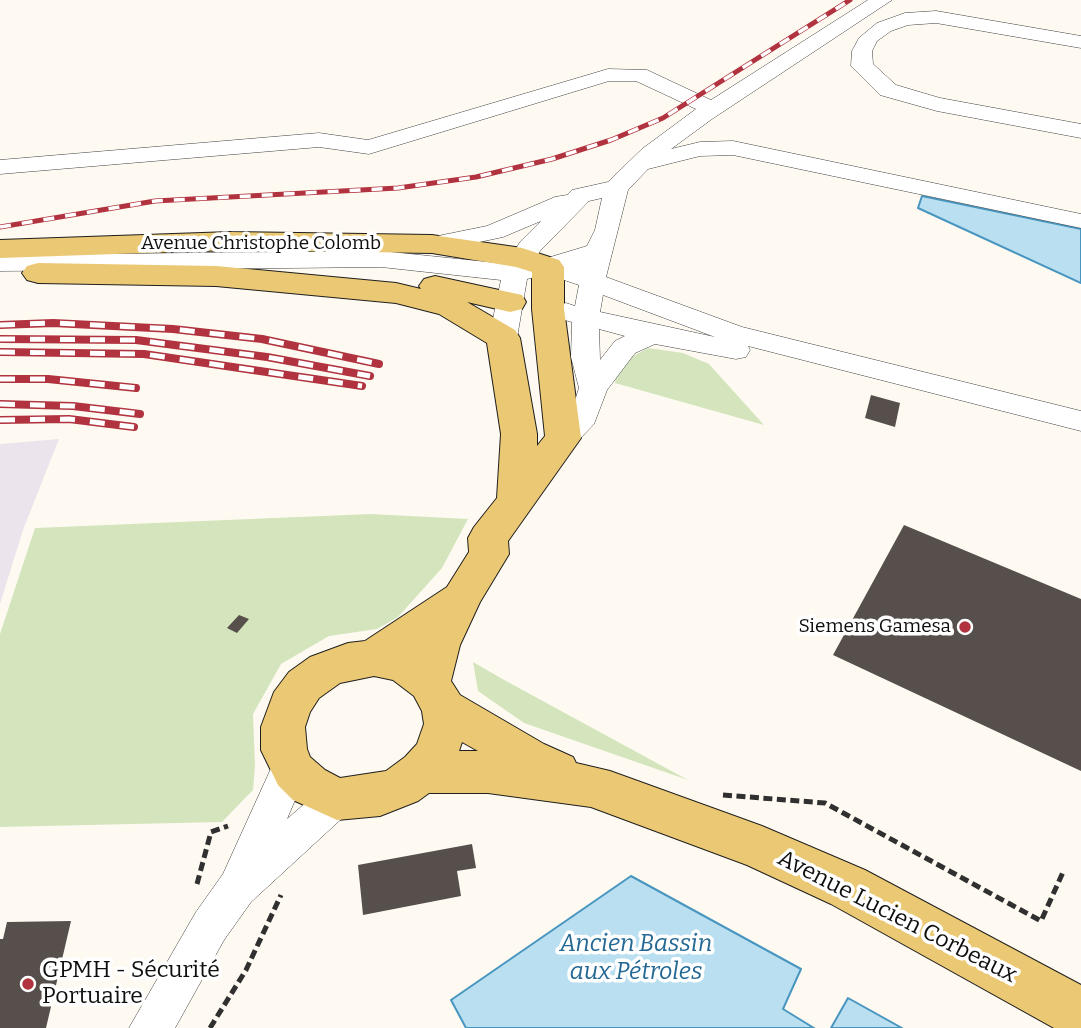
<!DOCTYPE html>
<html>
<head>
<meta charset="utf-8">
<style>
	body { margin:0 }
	canvas { display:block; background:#fefaf1 }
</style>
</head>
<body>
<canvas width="1081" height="1028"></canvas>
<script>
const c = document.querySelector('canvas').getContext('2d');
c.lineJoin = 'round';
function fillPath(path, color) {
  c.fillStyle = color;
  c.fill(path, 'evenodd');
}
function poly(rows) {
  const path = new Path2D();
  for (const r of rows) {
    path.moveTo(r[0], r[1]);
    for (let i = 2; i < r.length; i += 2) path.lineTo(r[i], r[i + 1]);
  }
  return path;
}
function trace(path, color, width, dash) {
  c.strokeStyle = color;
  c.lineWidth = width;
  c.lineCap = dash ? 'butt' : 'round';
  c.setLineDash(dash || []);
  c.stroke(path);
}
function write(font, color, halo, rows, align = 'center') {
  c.font = font + ' Bitter,serif';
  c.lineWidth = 7;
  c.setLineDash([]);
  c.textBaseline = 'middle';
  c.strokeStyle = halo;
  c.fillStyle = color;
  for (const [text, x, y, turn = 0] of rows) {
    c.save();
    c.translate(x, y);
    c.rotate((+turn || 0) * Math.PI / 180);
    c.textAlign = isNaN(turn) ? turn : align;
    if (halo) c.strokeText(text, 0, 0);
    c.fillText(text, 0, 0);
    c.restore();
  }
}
const industrial = poly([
	[59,439,23,530,0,604,0,444]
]);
const green = poly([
	[648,348,683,353,709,364,764,425,615,383,617,365],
	[370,514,468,519,442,568,398,617,377,629,329,636,281,664,253,714,255,766,253,790,222,822,0,827,0,634,35,528],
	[473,662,506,681,688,780,524,723,478,691]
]);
const water = poly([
	[922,196,1081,229,1081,283,918,208,922,196],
	[631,876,801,969,783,1009,814,1028,466,1028,451,1000,631,876],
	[848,998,902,1028,831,1028,848,998]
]);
const building = poly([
	[871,395,900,403,895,427,865,418],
	[904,525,1081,599,1081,771,833,655],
	[239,615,249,619,237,633,227,628],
	[472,844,476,868,457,871,461,896,363,915,358,865],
	[71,921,46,1028,0,1028,0,939,3,939,7,922]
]);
const path = poly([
	[723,795,825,803,1041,921,1064,870],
	[197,884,211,832,228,826],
	[210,1028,246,970,281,895]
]);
const minor = poly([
	[868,0,892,0,712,119,671,149,700,142,733,141,1081,214,1081,228,733,155,700,156,648,169,628,190,606,277,742,327,1081,411,1081,431,748,346,750,350,746,357,736,359,655,344,635,353,607,390,594,424,574,445,563,449,552,445,548,438,571,413,579,388,571,357,572,322,557,318,553,312,557,306,566,303,575,306,579,285,564,280,560,274,562,271,527,279,517,338,513,344,503,347,493,344,489,338,501,280,381,267,0,271,0,255,381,251,507,264,520,242,541,221,503,237,432,252,423,249,419,244,423,239,487,226,555,197,567,195,572,190,608,182,642,149,696,109,636,81,609,81,369,154,319,147,0,174,0,160,319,133,368,140,608,69,647,70,711,100,868,0],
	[602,198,595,230,587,246,534,262,540,251,589,201,602,198],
	[603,295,715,337,600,312,603,295],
	[599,329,625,336,615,341,600,360,599,329],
	[936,11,1081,36,1081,48,936,23,908,25,891,31,877,41,872,51,873,64,896,85,940,98,1081,124,1081,138,937,111,880,95,851,66,852,51,859,38,877,23,905,13,936,11],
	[291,748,304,753,310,765,287,819,324,787,337,782,350,787,356,799,350,811,251,902,224,940,175,1028,129,1028,196,912,223,874,278,753,291,748]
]);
const major = poly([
	[231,232,432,235,522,248,559,260,564,267,564,309,581,438,508,541,509,554,480,602,460,645,451,681,460,695,544,744,573,757,576,763,610,771,762,826,865,870,1081,985,1081,1028,1054,1028,831,904,747,865,591,807,488,793,429,793,418,801,380,816,337,820,293,800,278,785,261,750,261,727,274,692,289,672,310,657,348,643,365,641,447,587,469,552,468,538,474,527,497,498,501,434,487,343,439,314,396,303,216,286,38,283,27,280,22,273,27,266,38,263,216,266,396,283,421,289,419,286,424,279,435,276,522,295,526,302,522,309,510,312,467,302,515,330,520,338,537,434,537,446,545,436,532,309,532,272,516,267,432,253,231,250,0,258,0,240,231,232],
	[374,676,393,680,414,696,422,711,424,724,417,744,405,757,386,771,340,778,325,770,310,757,307,749,305,727,310,712,319,698,340,683,374,676],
	[462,742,478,751,459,751,462,742]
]);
const railFar1 = poly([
	[0,227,155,201,398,188,476,177,552,159,611,140,663,118,850,0]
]);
const rail = poly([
	[0,325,53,323,173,329,262,339,379,364],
	[0,339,136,340,267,357,370,376],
	[0,352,144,354,362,386],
	[0,379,48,379,136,388],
	[0,404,73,406,140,414],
	[0,420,69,419,134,427]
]);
const markers = [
	[965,627,7,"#b1333f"],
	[28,984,7,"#b1333f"]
];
const streetNames = [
	["Avenue Christophe Colomb",261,244]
];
const poiNames = [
	["Siemens Gamesa",951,627]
];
const nearStreetnames = [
	["Avenue Lucien Corbeaux",897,917,27]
];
const nearPoinames = [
	["GPMH - Sécurité",42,971],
	["Portuaire",42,997]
];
const nearWaternames = [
	["Ancien Bassin",636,944],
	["aux Pétroles",636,972]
];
fillPath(industrial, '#ebe4ec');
fillPath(green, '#d4e5bd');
fillPath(water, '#badff0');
trace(water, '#4896c0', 2);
fillPath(building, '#564f4c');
trace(minor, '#414141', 1);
trace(major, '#1f1f1f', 2);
trace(path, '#303030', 5, [9, 4.5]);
fillPath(minor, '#fff');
fillPath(major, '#ebc873');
trace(railFar1, '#b1333f', 5);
trace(rail, '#b1333f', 8);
trace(railFar1, '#fff', 3.5, [11]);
trace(rail, '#fff', 5, [15]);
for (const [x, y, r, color] of markers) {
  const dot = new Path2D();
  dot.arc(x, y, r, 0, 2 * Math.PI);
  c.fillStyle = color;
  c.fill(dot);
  trace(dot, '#fff', 2.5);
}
write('19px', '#0e0e0e', '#fff', streetNames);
write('19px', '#0e0e0e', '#fff', poiNames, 'right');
write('23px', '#0e0e0e', '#fff', nearStreetnames);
write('23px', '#0e0e0e', '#fff', nearPoinames, 'left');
write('italic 24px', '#236894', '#fff', nearWaternames);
</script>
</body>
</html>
